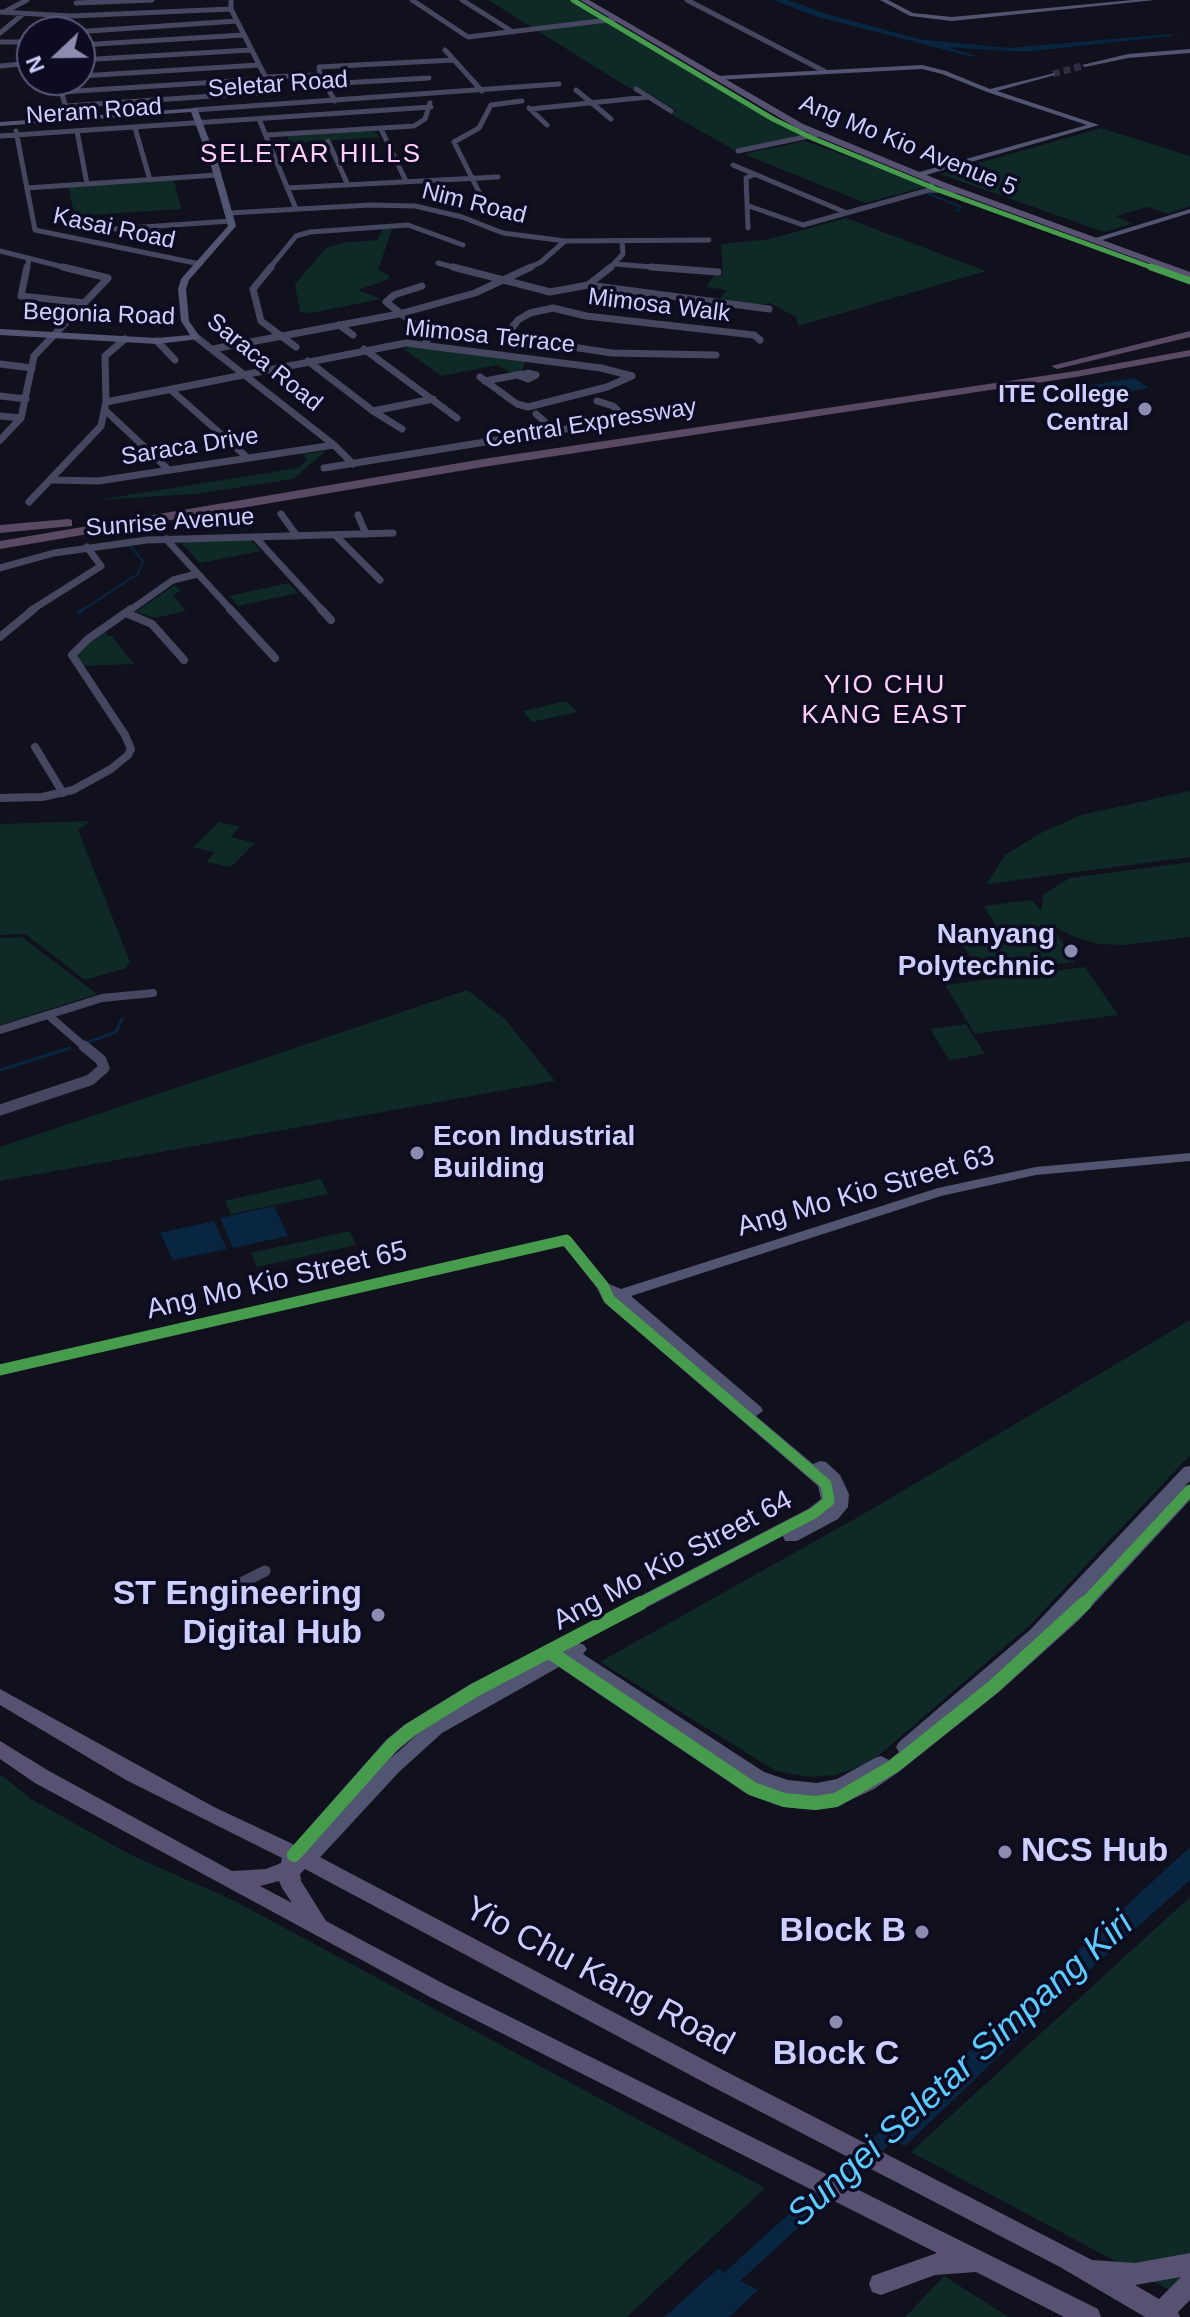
<!DOCTYPE html>
<html>
<head>
<meta charset="utf-8">
<style>
	body { margin:0 }
	#map { position:relative; width:1190px; height:2317px; overflow:hidden; background:#11101d; font-family:Helvetica,sans-serif }
	canvas { display:block }
	.north { position:absolute; left:16px; top:16px; width:80px; height:80px; box-sizing:border-box; background:#0c0b22; border:2px solid #59597a; border-radius:50%; rotate:248deg; font-size:22px; font-weight:700; line-height:32px; text-align:center; color:#cdcfff }
	.north::after { content:''; display:block; margin:auto; width:28px; height:36px; background:#8b8cb0; clip-path:polygon(50% 0,100% 100%,50% 72%,0 100%) }
</style>
</head>
<body>
<div id="map">
<canvas width="1190" height="2317"></canvas>
<div class="north">N</div>
</div>
<script>
const c = document.querySelector('canvas').getContext('2d');
c.lineJoin = 'round';
function fillPath(path, color) {
  c.fillStyle = color;
  c.fill(path, 'evenodd');
}
function poly(rows) {
  const path = new Path2D();
  for (const r of rows) {
    path.moveTo(r[0], r[1]);
    for (let i = 2; i < r.length; i += 2) path.lineTo(r[i], r[i + 1]);
  }
  return path;
}
function trace(path, color, width, dash) {
  c.strokeStyle = color;
  c.lineWidth = width;
  c.lineCap = dash ? 'butt' : 'round';
  c.setLineDash(dash || []);
  c.stroke(path);
}
function write(font, color, halo, rows, align = 'center') {
  c.font = font + ' Helvetica,sans-serif';
  c.lineWidth = 7;
  c.setLineDash([]);
  c.textBaseline = 'middle';
  c.strokeStyle = halo;
  c.fillStyle = color;
  for (const [text, x, y, turn = 0] of rows) {
    c.save();
    c.translate(x, y);
    c.rotate((+turn || 0) * Math.PI / 180);
    c.textAlign = isNaN(turn) ? turn : align;
    if (halo) c.strokeText(text, 0, 0);
    c.fillText(text, 0, 0);
    c.restore();
  }
}
const green = poly([
	[488,0,572,0,801,136,734,150,669,113,677,111,641,89,629,88],
	[1101,128,1190,156,1190,206,1168,214,1147,207,1116,216,1132,224,1104,232,940,174],
	[374,131,380,137,290,143,287,136],
	[805,141,926,185,926,187,865,203,744,154],
	[174,180,181,209,74,216,69,187],
	[846,218,986,271,798,326,796,317,770,303,755,305,719,300,727,290,706,287,715,275,723,275,721,244,770,239],
	[383,229,392,229,378,270,389,275,389,279,358,290,381,299,311,313,300,312,295,284,326,248,347,242,377,240],
	[413,346,526,361,521,372,509,372,498,365,441,376,404,349],
	[326,451,293,479,196,494,97,500,298,468,307,460,303,454],
	[250,539,261,551,200,563,180,542],
	[289,583,298,593,238,606,229,596],
	[175,585,180,591,173,595,186,611,155,618,135,612],
	[103,630,108,636,112,636,134,664,81,666,76,655],
	[566,701,578,712,532,722,523,711],
	[1190,791,1190,857,987,884,1005,855,1041,833,1081,815],
	[90,821,78,830,130,962,126,968,85,980,25,934,0,935,0,824],
	[219,822,240,827,231,837,255,843,231,867,206,862,215,852,193,847],
	[1190,862,1190,937,1125,945,1098,944,1072,936,1051,925,1075,962,981,974,962,944,1004,939,984,906,1032,900,1041,911,1044,894,1070,878],
	[22,937,97,994,0,1025,0,938],
	[1085,967,1118,1015,975,1034,945,985],
	[467,990,505,1019,555,1081,0,1181,0,1147],
	[966,1024,985,1054,949,1060,930,1029],
	[321,1179,328,1194,231,1214,225,1201],
	[350,1231,356,1245,257,1267,251,1253],
	[1190,1320,1190,1455,1030,1625,870,1763,835,1775,811,1777,776,1771,600,1662,874,1508],
	[0,1774,31,1799,131,1855,235,1901,765,2188,627,2317,0,2317],
	[1190,1897,1190,2301,911,2152],
	[944,2276,1009,2317,905,2317]
]);
const water = poly([
	[773,0,788,0,827,14,930,42,1006,50,1190,34,1033,51,1007,51,947,47,976,56,973,57,818,17],
	[1134,378,1149,388,1102,396,1087,386],
	[274,1206,288,1236,233,1248,220,1218],
	[214,1221,227,1249,173,1260,160,1233],
	[1190,1847,1190,1880,1073,1985,905,2146,880,2133],
	[718,2269,758,2290,729,2317,664,2317]
]);
const streamFar1 = poly([
	[925,41,1010,49,1170,35],
	[929,194,959,206,961,208,957,211],
	[81,611,138,574,143,561,128,544]
]);
const stream = poly([
	[78,613,84,609],
	[89,1042,116,1032,122,1019],
	[0,1070,70,1048]
]);
const canal = poly([
	[899,2118,905,2120,908,2125,905,2130,739,2282,733,2284,727,2282,724,2276,727,2270,893,2120,899,2118]
]);
const secondaryTunnel = poly([
	[1053,74,1085,65]
]);
const streetFar3 = poly([
	[412,0,468,37,616,19],
	[462,0,513,32],
	[687,0,824,71],
	[76,3,152,0],
	[6,11,27,0],
	[0,12,71,16,231,9],
	[74,32,237,21],
	[0,33,23,14],
	[0,42,23,42,30,64],
	[80,45,243,35],
	[445,50,482,91],
	[80,60,251,50],
	[0,66,32,63],
	[80,76,259,65],
	[265,77,320,75],
	[58,80,69,119],
	[325,84,429,78],
	[636,89,671,111],
	[576,90,611,119],
	[61,92,265,79],
	[335,101,320,75,319,67,454,60],
	[66,106,273,92,231,9,231,0],
	[529,108,547,125],
	[531,109,648,97],
	[194,110,559,84],
	[259,119,296,209],
	[135,128,150,180],
	[381,129,405,179],
	[16,131,35,230,200,264],
	[77,131,87,184],
	[267,135,414,126,425,119,430,103],
	[0,136,431,107],
	[328,141,347,183],
	[738,151,819,134],
	[733,165,847,213],
	[932,185,929,190,958,191],
	[27,188,217,175],
	[287,188,498,177],
	[479,192,454,142,479,128,491,105,522,101],
	[749,206,803,225,929,190],
	[229,213,370,205,415,206,462,217,503,233,565,241,709,240],
	[748,228,746,178,755,174],
	[115,229,231,221],
	[0,251,71,269],
	[438,263,460,269],
	[615,264,677,269],
	[27,269,29,258],
	[269,269,296,236,310,232,408,225,463,245],
	[527,269,541,262,565,241],
	[609,269,623,254,622,241]
]);
const streetFar2 = poly([
	[27,267,21,296,85,303],
	[271,267,253,289,261,321,296,347],
	[453,267,550,292,588,285,611,267],
	[651,267,718,272],
	[588,285,769,309],
	[422,286,394,295,386,302,426,333,428,339,425,344],
	[339,325,353,335],
	[196,337,334,445,353,464],
	[157,341,175,360],
	[213,349,399,314,475,293,531,267],
	[364,349,457,418],
	[716,355,612,353,505,337,518,320,530,313,553,308,586,316,754,335,760,340],
	[308,361,373,411,402,429],
	[0,364,32,368],
	[528,373,536,375,528,379,520,376,528,373],
	[480,377,517,404,528,407,607,387,632,376],
	[485,381,522,374],
	[171,390,248,458],
	[0,396,26,399],
	[597,401,613,406,627,419],
	[106,402,406,343,601,368,632,376],
	[106,411,169,470],
	[373,411,433,399],
	[536,414,555,431],
	[0,416,21,418],
	[0,440,21,418,34,356,108,278,63,267],
	[324,468,659,414],
	[53,480,98,481,334,445],
	[29,502,101,426,106,402,105,356,125,339],
	[281,514,297,536],
	[358,515,366,534],
	[335,535,380,580],
	[255,537,323,611],
	[166,539,232,611],
	[0,568,54,553,147,540,393,533],
	[30,611,101,566,87,547],
	[129,611,173,580,197,574]
]);
const streetFar1 = poly([
	[230,609,275,658],
	[321,609,331,620],
	[126,613,152,624,184,660],
	[0,637,34,609],
	[35,747,63,793],
	[0,798,42,797,73,790,111,769,128,755,131,749,125,735,72,655,88,639,131,609],
	[48,1015,86,1048],
	[0,1030,102,998,153,993]
]);
const street = poly([
	[0,1110,90,1080,104,1068,101,1060,84,1046],
	[237,1585,265,1571]
]);
const secondary = poly([
	[880,0,888,0,913,13,952,17,1132,0,1155,0,952,21,910,16,880,0],
	[1190,49,1190,53,1128,58,1085,67,1082,65,1128,54,1190,49],
	[922,65,946,71,990,89,1055,73,1055,75,997,91,1099,125,919,177,915,175,916,173,1087,125,987,92,942,74,922,69,716,80,713,78,716,76,922,65],
	[197,108,219,166,236,226,189,280,186,289,189,321,200,337,199,339,157,344,0,335,0,329,157,338,190,335,181,321,178,289,181,279,228,226,211,166,191,112,0,126,0,122,197,108],
	[1190,209,1190,213,1096,242,1089,240,1190,209],
	[1190,1153,1190,1161,1036,1175,941,1196,631,1296,761,1407,763,1411,756,1416,813,1464,820,1461,826,1462,840,1475,849,1494,848,1507,838,1519,797,1541,785,1541,783,1536,579,1643,584,1645,587,1649,583,1654,764,1772,788,1780,817,1783,837,1779,875,1758,881,1756,889,1760,899,1752,896,1747,899,1742,1030,1630,1184,1467,1190,1466,1190,1481,1185,1486,1190,1485,1190,1500,1079,1620,999,1692,900,1771,874,1789,836,1807,815,1810,784,1807,747,1794,559,1667,442,1733,399,1772,313,1865,306,1867,299,1865,297,1861,287,1860,285,1855,386,1740,404,1725,469,1685,808,1509,821,1499,818,1486,604,1302,597,1288,563,1245,0,1375,0,1365,566,1236,571,1237,609,1284,621,1289,938,1188,1036,1167,1190,1153],
	[419,1733,390,1759,398,1750,419,1733]
]);
const primary = poly([
	[580,0,589,0,803,124,946,183,1190,272,1190,278,940,187,797,128,580,0],
	[0,1689,214,1807,314,1854,725,2071,1092,2260,1135,2263,1190,2253,1190,2300,1178,2312,1180,2317,1145,2317,1060,2267,709,2085,305,1869,300,1874,301,1881,326,1921,446,1985,1098,2309,1101,2317,1064,2317,976,2272,935,2275,881,2295,872,2292,869,2284,872,2276,937,2253,430,1997,35,1783,0,1759,0,1741,49,1771,232,1871,266,1869,281,1863,282,1858,126,1780,0,1705,0,1689],
	[279,1881,282,1888,292,1903,260,1886,279,1881],
	[1181,2277,1159,2299,1135,2285,1181,2277]
]);
const highway = poly([
	[1190,331,1190,337,1057,369,1051,366,1190,331],
	[1190,350,1190,356,1076,377,483,467,0,549,0,541,483,459,1076,371,1190,350],
	[68,519,72,520,72,526,0,533,0,525,68,519]
]);
const cyclewayFar3 = poly([
	[573,0,773,119,812,138,941,191,1156,269]
]);
const cyclewayFar2 = poly([
	[1151,267,1190,281]
]);
const cyclewayFar1 = poly([
	[0,1370,566,1240,604,1287,609,1299,826,1484,829,1501,814,1513,637,1605],
	[1083,1605,1190,1490]
]);
const cycleway = poly([
	[550,1652,753,1789,784,1800,815,1803,836,1800,894,1766,993,1687,1085,1603],
	[294,1855,392,1745,410,1730,475,1690,641,1603]
]);
const markers = [
	[1145,409,8,"#8b8cb0"],
	[1071,951,8,"#8b8cb0"],
	[417,1153,8,"#8b8cb0"],
	[378,1615,8,"#8b8cb0"],
	[1005,1852,8,"#8b8cb0"],
	[922,1932,8,"#8b8cb0"],
	[836,2022,8,"#8b8cb0"]
];
const farStreetnames = [
	["Seletar Road",278,85,-4],
	["Neram Road",94,112,-4],
	["Ang Mo Kio Avenue 5",908,146,22],
	["Nim Road",474,204,14],
	["Kasai Road",114,229,12],
	["Mimosa Walk",659,306,7],
	["Begonia Road",99,315,2],
	["Mimosa Terrace",490,337,6],
	["Saraca Road",264,363,39],
	["Central Expressway",591,424,-9],
	["Saraca Drive",190,447,-9],
	["Sunrise Avenue",170,523,-4]
];
const farPoinames = [
	["ITE College",1129,395],
	["Central",1129,423]
];
const farNeighbourhoodnames = [
	["SELETAR HILLS",311,155],
	["YIO CHU",885,686],
	["KANG EAST",885,716]
];
const poiNames = [
	["Nanyang",1055,935],
	["Polytechnic",1055,967],
	["Econ Industrial",433,1137,"left"],
	["Building",433,1169,"left"]
];
const streetNames = [
	["Ang Mo Kio Street 63",866,1192,-16],
	["Ang Mo Kio Street 65",277,1281,-13],
	["Ang Mo Kio Street 64",673,1561,-28]
];
const nearPoinames = [
	["ST Engineering",362,1595],
	["Digital Hub",362,1634],
	["NCS Hub",1021,1852,"left"],
	["Block B",906,1932],
	["Block C",836,2055,"center"]
];
const nearStreetnames = [
	["Yio Chu Kang Road",599,1977,28]
];
const nearWaternames = [
	["Sungei Seletar Simpang Kiri",961,2070,-42]
];
fillPath(green, '#0e2926');
fillPath(water, '#082542');
trace(streamFar1, '#082542', 2);
trace(stream, '#082542', 3);
fillPath(canal, '#082542');
trace(secondaryTunnel, '#2d2d3f', 7, [7, 4]);
trace(streetFar3, '#44475f', 5);
trace(streetFar2, '#44475f', 7);
trace(streetFar1, '#44475f', 8);
trace(street, '#44475f', 11);
fillPath(secondary, '#525571');
fillPath(primary, '#585171');
fillPath(highway, '#5a4963');
trace(cyclewayFar3, '#469c4c', 5);
trace(cyclewayFar2, '#469c4c', 7);
trace(cyclewayFar1, '#469c4c', 11);
trace(cycleway, '#469c4c', 14);
for (const [x, y, r, color] of markers) {
  const dot = new Path2D();
  dot.arc(x, y, r, 0, 2 * Math.PI);
  c.fillStyle = color;
  c.fill(dot);
  trace(dot, '#0c0b22', 3);
}
write('24px', '#cdcfff', '#0c0b22', farStreetnames);
write('bold 24px', '#cdcfff', '#0c0b22', farPoinames, 'right');
c.letterSpacing = '2px';
write('26px', '#ffcff5', '#0c0b22', farNeighbourhoodnames);
c.letterSpacing = '0px';
write('bold 28px', '#cdcfff', '#0c0b22', poiNames, 'right');
write('28px', '#cdcfff', '#0c0b22', streetNames);
write('bold 34px', '#cdcfff', '#0c0b22', nearPoinames, 'right');
write('34px', '#cdcfff', '#0c0b22', nearStreetnames);
write('italic 36px', '#5bccff', '#0c0b22', nearWaternames);
</script>
</body>
</html>
